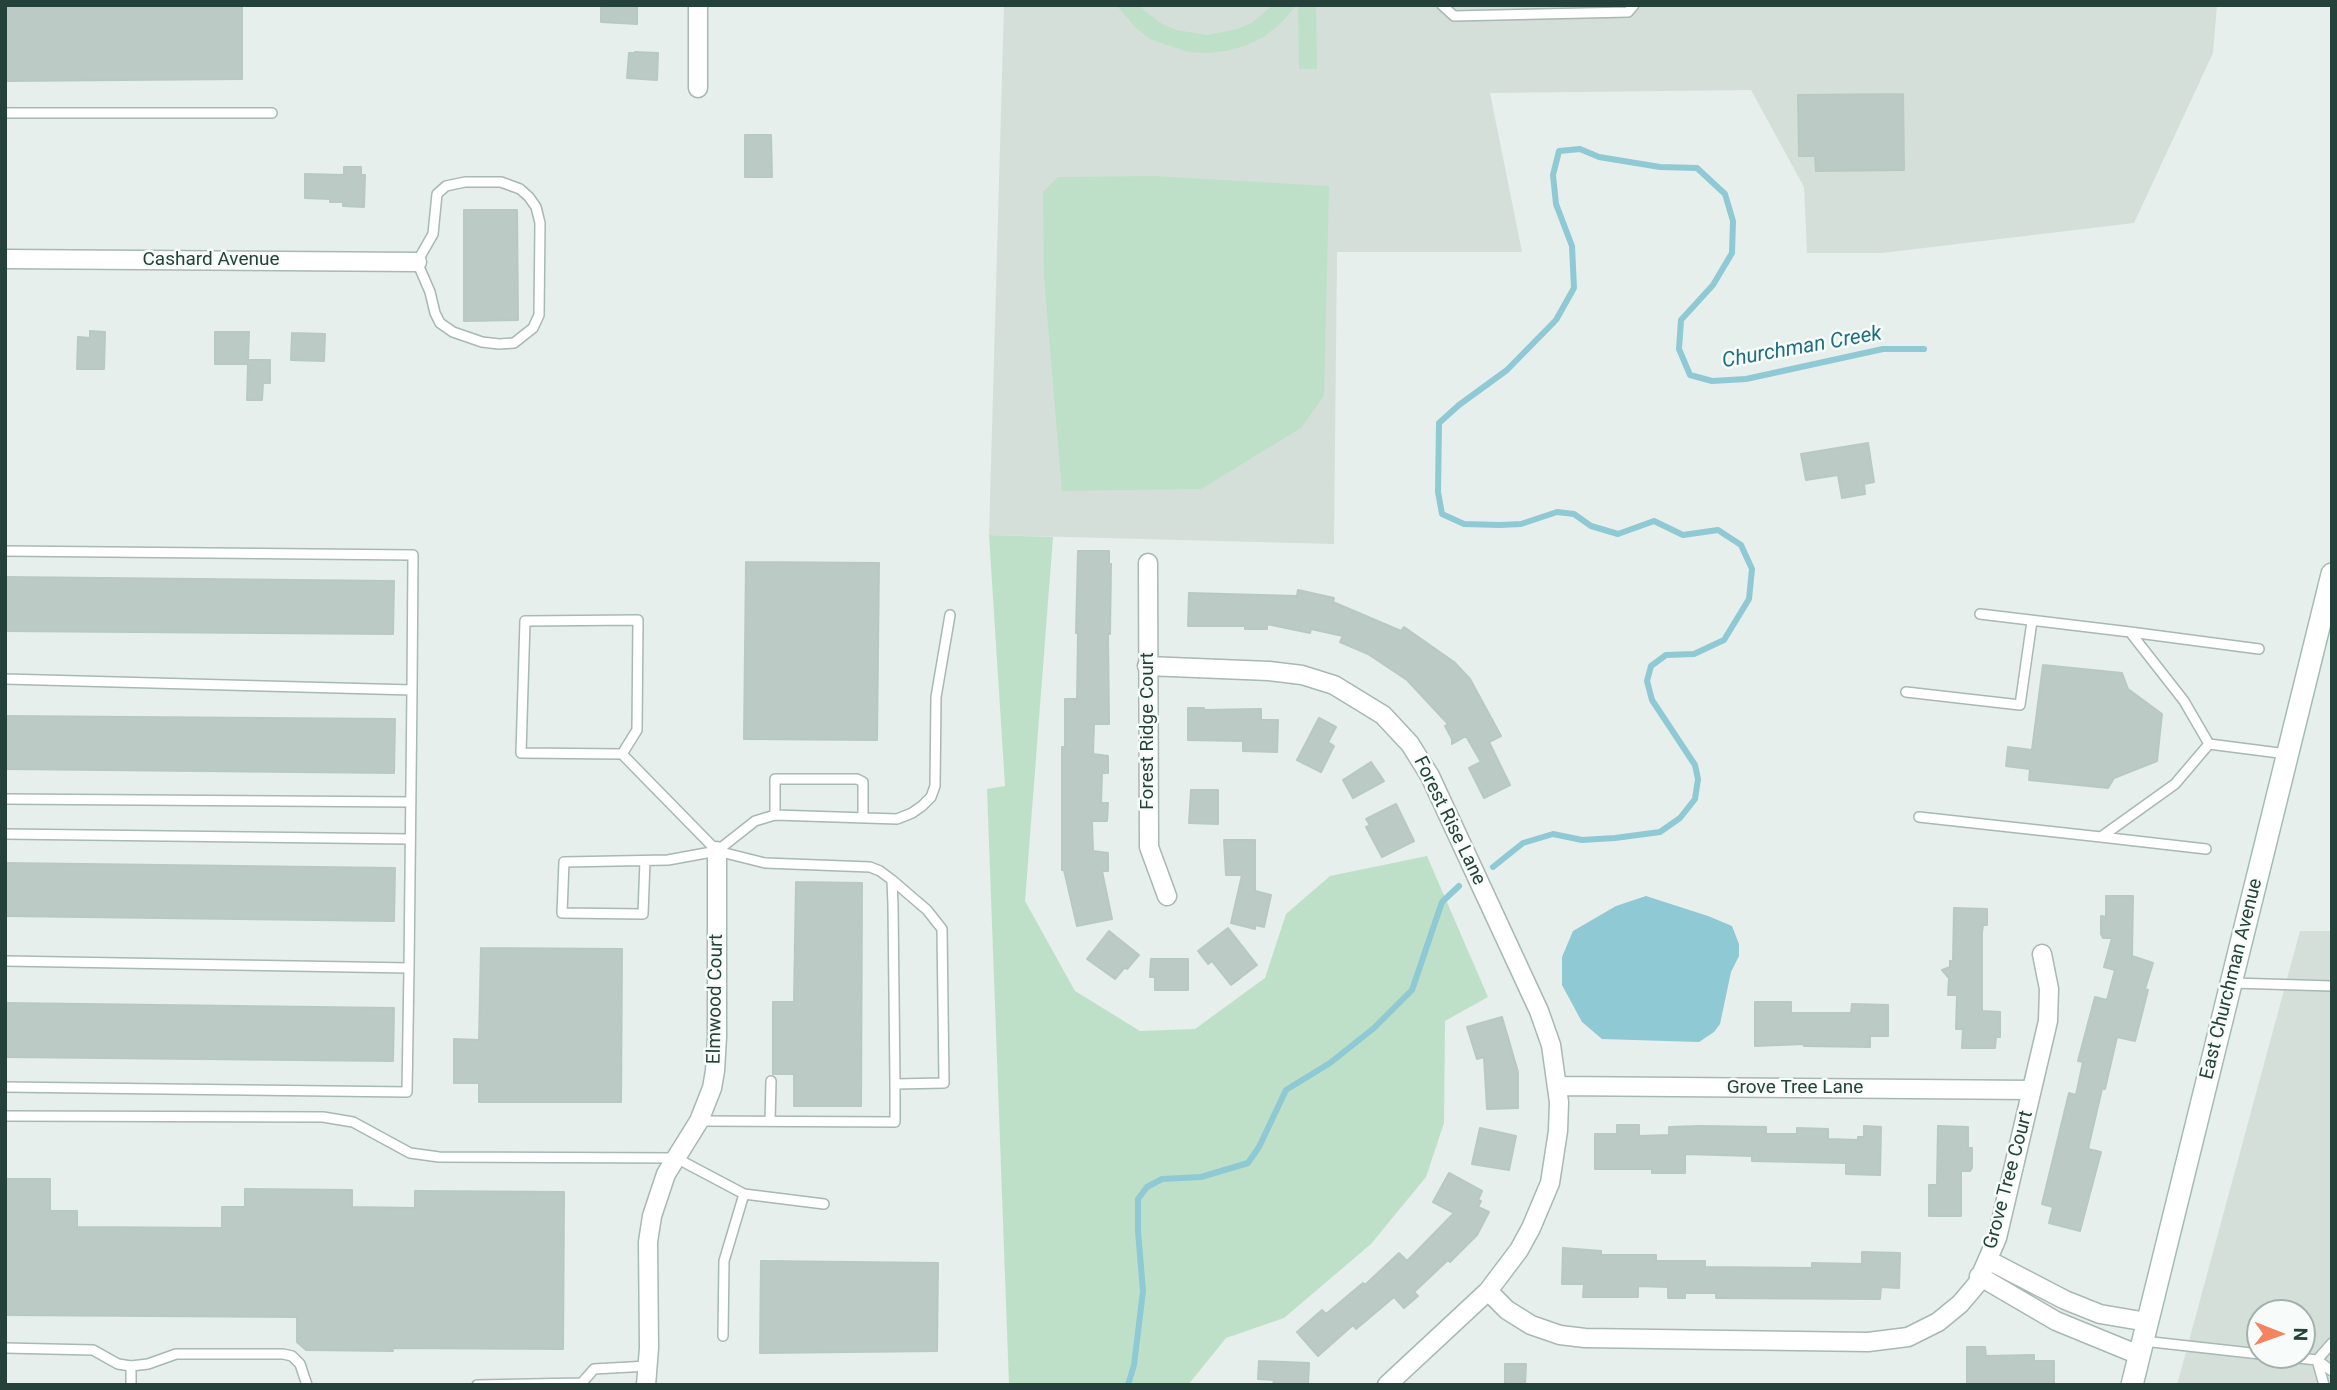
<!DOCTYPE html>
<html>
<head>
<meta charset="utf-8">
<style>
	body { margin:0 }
	#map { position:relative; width:2337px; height:1390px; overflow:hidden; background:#e6efeb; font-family:Roboto,sans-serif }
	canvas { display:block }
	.frame { position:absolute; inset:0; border:7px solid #24423a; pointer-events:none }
	.north { position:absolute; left:2246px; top:1299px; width:70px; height:70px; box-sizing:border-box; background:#f7fbf9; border:2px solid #a3b1ad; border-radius:50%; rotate:91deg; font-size:19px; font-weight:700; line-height:28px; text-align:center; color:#24423a }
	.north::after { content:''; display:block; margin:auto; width:24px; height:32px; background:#f4845f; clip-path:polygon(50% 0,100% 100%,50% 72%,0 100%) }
</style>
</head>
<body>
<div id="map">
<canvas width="2337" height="1390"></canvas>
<div class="frame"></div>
<div class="north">N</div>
</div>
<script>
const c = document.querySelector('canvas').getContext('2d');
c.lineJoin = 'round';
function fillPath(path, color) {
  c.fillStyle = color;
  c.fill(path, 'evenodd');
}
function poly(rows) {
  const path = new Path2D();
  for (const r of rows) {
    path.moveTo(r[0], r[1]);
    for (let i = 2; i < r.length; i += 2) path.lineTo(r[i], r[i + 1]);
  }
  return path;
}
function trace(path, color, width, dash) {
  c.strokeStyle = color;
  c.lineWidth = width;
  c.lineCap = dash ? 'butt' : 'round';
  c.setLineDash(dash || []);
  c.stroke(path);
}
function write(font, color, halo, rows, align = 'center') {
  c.font = font + ' Roboto,sans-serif';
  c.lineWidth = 5;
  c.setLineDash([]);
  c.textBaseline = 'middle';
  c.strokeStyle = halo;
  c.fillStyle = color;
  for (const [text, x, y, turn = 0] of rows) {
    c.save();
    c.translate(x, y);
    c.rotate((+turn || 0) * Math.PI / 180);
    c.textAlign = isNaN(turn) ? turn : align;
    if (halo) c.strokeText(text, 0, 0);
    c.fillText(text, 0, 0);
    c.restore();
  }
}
const built = poly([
	[1004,5,2217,5,2213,53,2134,223,1882,253,1807,253,1804,187,1751,90,1490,93,1522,252,1337,252,1334,544,989,535],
	[2300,931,2332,931,2332,1385,2177,1385],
	[2260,1313,2302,1313,2302,1355,2260,1355]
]);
const green = poly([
	[1116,5,1138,5,1162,24,1176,30,1207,35,1238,29,1253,22,1273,5,1297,5,1278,26,1262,38,1245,46,1226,51,1208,53,1188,52,1152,40,1137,29],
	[1298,5,1316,5,1317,69,1299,69],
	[1154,176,1329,186,1324,396,1301,428,1201,489,1062,491,1044,278,1043,192,1058,177],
	[989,535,1053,537,1025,901,1075,991,1140,1031,1195,1029,1265,978,1286,914,1330,876,1427,856,1488,997,1445,1021,1444,1123,1426,1177,1371,1244,1284,1318,1226,1338,1188,1385,1009,1385,987,789,1005,786]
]);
const water = poly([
	[1646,896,1708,916,1732,926,1739,944,1739,956,1731,972,1720,1024,1714,1032,1699,1042,1602,1039,1582,1022,1562,985,1562,957,1573,931,1616,906]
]);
const stream = poly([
	[1493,867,1523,843,1553,834,1582,840,1615,838,1660,832,1680,818,1695,799,1698,779,1695,765,1652,700,1647,681,1651,666,1666,655,1694,654,1724,640,1749,599,1752,569,1741,545,1718,530,1683,535,1654,521,1618,534,1591,526,1574,514,1557,512,1521,524,1500,525,1464,524,1442,514,1438,492,1439,423,1459,405,1507,370,1556,320,1574,288,1572,246,1556,204,1553,175,1559,151,1580,149,1599,157,1660,167,1697,168,1725,194,1733,221,1732,253,1713,285,1681,320,1679,349,1690,375,1712,381,1746,379,1883,349,1924,349],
	[1128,1385,1134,1365,1143,1291,1138,1231,1138,1199,1147,1187,1162,1179,1201,1177,1248,1163,1259,1147,1286,1090,1330,1063,1374,1028,1412,990,1442,902,1459,886]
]);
const building = poly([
	[5,5,242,5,242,79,5,81,5,5],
	[601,5,637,5,637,24,601,22,601,5],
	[635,52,658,53,657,80,627,78,629,53,635,53,635,52],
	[1903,94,1904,170,1816,171,1815,156,1799,156,1798,95,1903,94],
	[745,135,771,135,772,177,745,177,745,135],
	[344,167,361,167,361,175,365,175,364,207,343,206,343,202,330,202,330,199,305,198,305,174,344,175,344,167],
	[464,210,517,210,518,320,464,321,464,210],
	[90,331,105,332,104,369,77,369,78,337,90,338,90,331],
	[215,332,249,332,248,360,270,360,270,383,263,383,262,400,247,400,248,364,215,364,215,332],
	[292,333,325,334,324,361,291,360,292,333],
	[1868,443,1874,482,1864,484,1865,494,1842,498,1838,475,1806,480,1801,454,1868,443],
	[1078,551,1109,551,1109,564,1111,564,1110,634,1108,634,1109,724,1094,724,1093,754,1108,756,1108,773,1102,773,1101,803,1108,803,1107,821,1092,821,1093,851,1108,853,1108,871,1102,871,1112,919,1077,926,1064,870,1062,870,1062,747,1065,747,1065,699,1077,699,1078,633,1076,633,1078,551],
	[746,562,879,563,877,740,744,739,746,562],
	[5,577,394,581,393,634,5,631,5,577],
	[1298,590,1334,598,1333,602,1401,631,1404,627,1454,662,1470,679,1501,736,1489,742,1510,785,1484,798,1469,768,1481,762,1466,736,1452,744,1452,739,1445,726,1448,724,1407,680,1368,654,1340,642,1343,636,1311,629,1310,633,1267,624,1267,629,1245,629,1245,626,1188,626,1189,593,1297,596,1298,590],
	[2043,665,2122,673,2128,689,2162,714,2157,761,2114,778,2108,788,2029,780,2030,769,2006,766,2008,747,2032,750,2043,665],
	[1188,708,1204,708,1204,710,1261,709,1261,720,1278,720,1277,752,1243,751,1243,741,1188,740,1188,708],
	[5,716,395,719,394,773,5,769,5,716],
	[1319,718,1336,727,1328,742,1334,746,1321,772,1297,760,1319,718],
	[1371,762,1384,781,1353,798,1343,780,1371,762],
	[1191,790,1218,790,1218,824,1189,823,1191,790],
	[1396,804,1414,841,1382,857,1366,827,1370,825,1366,819,1396,804],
	[1224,840,1255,840,1255,891,1271,895,1264,927,1255,925,1255,929,1231,923,1242,875,1226,875,1224,840],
	[5,863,395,868,394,921,5,916,5,863],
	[796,882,862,883,861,1106,794,1106,794,1074,773,1074,773,1002,794,1002,796,882],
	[2106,896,2133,896,2132,956,2153,963,2145,989,2148,990,2135,1041,2117,1037,2105,1089,2102,1089,2088,1149,2101,1152,2080,1231,2049,1223,2053,1207,2042,1204,2069,1093,2076,1095,2083,1062,2078,1061,2095,997,2107,1000,2115,970,2104,967,2112,938,2103,938,2101,934,2101,916,2106,917,2106,896],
	[1954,908,1987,909,1987,925,1983,925,1982,933,1982,1011,2000,1012,2000,1037,1996,1037,1995,1048,1962,1048,1963,1029,1956,1029,1957,995,1948,995,1949,978,1942,970,1950,967,1950,961,1953,961,1954,908],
	[1228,928,1257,965,1231,985,1212,961,1208,964,1198,951,1228,928],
	[1109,931,1139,955,1127,969,1125,967,1115,979,1087,959,1109,931],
	[481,948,622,949,621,1102,479,1102,479,1083,454,1083,454,1039,479,1040,481,948],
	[1151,959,1188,959,1188,990,1155,990,1155,977,1150,977,1151,959],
	[1755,1002,1791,1002,1791,1013,1851,1013,1852,1004,1888,1005,1888,1036,1870,1036,1870,1047,1804,1046,1804,1044,1755,1046,1755,1002],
	[5,1003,394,1008,393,1061,5,1057,5,1003],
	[1502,1017,1518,1072,1518,1108,1487,1109,1484,1057,1477,1059,1467,1027,1502,1017],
	[1617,1125,1639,1125,1639,1136,1669,1135,1669,1127,1700,1126,1766,1127,1766,1134,1797,1134,1797,1128,1828,1129,1828,1139,1858,1140,1858,1137,1864,1137,1864,1126,1881,1127,1880,1175,1846,1174,1846,1163,1752,1161,1752,1156,1685,1154,1685,1173,1652,1173,1652,1169,1595,1169,1595,1134,1617,1134,1617,1125],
	[1938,1126,1968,1127,1968,1148,1972,1148,1972,1168,1970,1171,1961,1171,1961,1216,1929,1216,1929,1185,1937,1185,1938,1126],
	[1480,1128,1516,1136,1509,1170,1472,1164,1480,1128],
	[1449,1173,1482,1191,1478,1200,1481,1201,1478,1207,1489,1212,1477,1235,1450,1262,1448,1260,1414,1292,1418,1296,1404,1308,1394,1297,1356,1329,1353,1325,1318,1356,1297,1332,1322,1310,1326,1314,1363,1283,1365,1285,1399,1253,1407,1261,1454,1213,1433,1202,1449,1173],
	[5,1179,50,1179,50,1211,77,1211,77,1227,222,1228,222,1207,245,1207,245,1189,352,1190,352,1207,415,1208,415,1191,564,1192,563,1349,392,1348,393,1351,306,1350,297,1342,297,1317,5,1315,5,1179],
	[1563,1248,1601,1251,1601,1255,1656,1255,1656,1261,1705,1261,1705,1267,1812,1268,1812,1263,1862,1264,1862,1252,1900,1253,1899,1288,1881,1287,1880,1299,1716,1298,1716,1293,1685,1293,1685,1298,1668,1298,1668,1287,1638,1286,1638,1297,1583,1297,1584,1284,1562,1284,1563,1248],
	[761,1261,938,1263,937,1351,760,1353,761,1261],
	[1967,1347,1985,1347,1986,1356,2034,1355,2034,1361,2054,1361,2054,1385,1967,1385,1967,1347],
	[1259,1361,1309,1363,1308,1385,1273,1385,1274,1380,1258,1379,1259,1361],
	[1505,1364,1526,1364,1525,1385,1505,1385,1505,1364]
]);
const lane = poly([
	[1442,5,1454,16,1628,12,1634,5],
	[5,113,272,113],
	[465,182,501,182,520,189,529,197,536,207,540,223,539,315,533,328,514,343,499,344,482,342,453,332,440,323,435,313,430,292,417,262,433,234,437,194,446,186,465,182],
	[5,551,413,555,412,690],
	[1980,614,2130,632,2184,701,2209,744,2287,754],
	[2130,632,2259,649],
	[5,679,412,690,409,968,5,961],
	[1906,692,2020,705,2032,621],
	[622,754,521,753,525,621,638,620,637,730,622,754,717,851],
	[5,799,411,802],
	[775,815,775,779,857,779,863,782,863,817],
	[1919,817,2101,837,2175,784,2209,744],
	[5,834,410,839],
	[2101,837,2206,849],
	[717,851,755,821,775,815,897,819,912,813,922,806,931,797,935,786,936,697,950,615],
	[645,861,643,914,562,913,564,862,668,860,717,851,765,863,870,867,880,871,892,880,893,905,895,1084,944,1083,942,929,927,910,892,880],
	[2233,983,2332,986],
	[5,1087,407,1092,409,968],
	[5,1116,323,1117,353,1122,410,1153,439,1157,676,1158,744,1194,824,1204],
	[699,1121,895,1122,895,1084],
	[770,1121,771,1081],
	[723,1336,724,1261,744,1194],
	[2143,1341,2260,1354],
	[5,1348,93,1350,118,1364,131,1366,148,1364,176,1354,283,1354,292,1356,300,1364,307,1385],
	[2270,1355,2317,1360,2324,1385],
	[2317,1360,2332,1343],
	[2317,1360,2332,1371],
	[131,1366,131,1385],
	[477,1385,581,1383],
	[580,1385,594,1369,648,1366]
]);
const street = poly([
	[698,5,698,88],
	[5,259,417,262],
	[1148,563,1149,847,1167,896],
	[1147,666,1269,671,1302,675,1334,685,1383,715,1410,744,1430,776,1539,1011,1551,1045,1559,1102,1558,1131,1550,1183,1531,1228,1519,1250,1488,1291,1387,1385],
	[1557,1086,2032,1090],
	[1988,1260,2065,1300,2100,1314,2147,1322],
	[1979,1276,2056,1321,2139,1355],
	[1488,1291,1507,1310,1531,1325,1560,1335,1585,1338,1868,1342,1908,1337,1938,1322,1960,1304,1977,1284,1997,1238,2048,1021,2049,989,2042,954],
	[646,1385,649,1348,648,1242,652,1216,666,1174,699,1121,712,1088,715,1071,717,1037,717,851]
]);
const secondary = poly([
	[2132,1385,2332,574]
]);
const streetNames = [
	["Cashard Avenue",211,260],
	["Forest Ridge Court",1148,731,-90],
	["Forest Rise Lane",1449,821,64],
	["East Churchman Avenue",2232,979,-76],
	["Elmwood Court",716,999,-89],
	["Grove Tree Lane",1795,1088],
	["Grove Tree Court",2009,1180,-75]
];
const waterNames = [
	["Churchman Creek",1802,348,-10]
];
fillPath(built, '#d4dfda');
fillPath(green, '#bfe0c8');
fillPath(water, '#8ec9d4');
trace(stream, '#8ec9d4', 6);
fillPath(building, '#bbcac4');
trace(building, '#b8c9c2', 2);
trace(lane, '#a8b8b2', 12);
trace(street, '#a8b8b2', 21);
trace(secondary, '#a4bbb3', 24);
trace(lane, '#fff', 9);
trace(street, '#fff', 18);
trace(secondary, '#fff', 21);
write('19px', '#24423a', '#f7fbf9', streetNames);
write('italic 21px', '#1c6f80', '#f7fbf9', waterNames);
</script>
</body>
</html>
